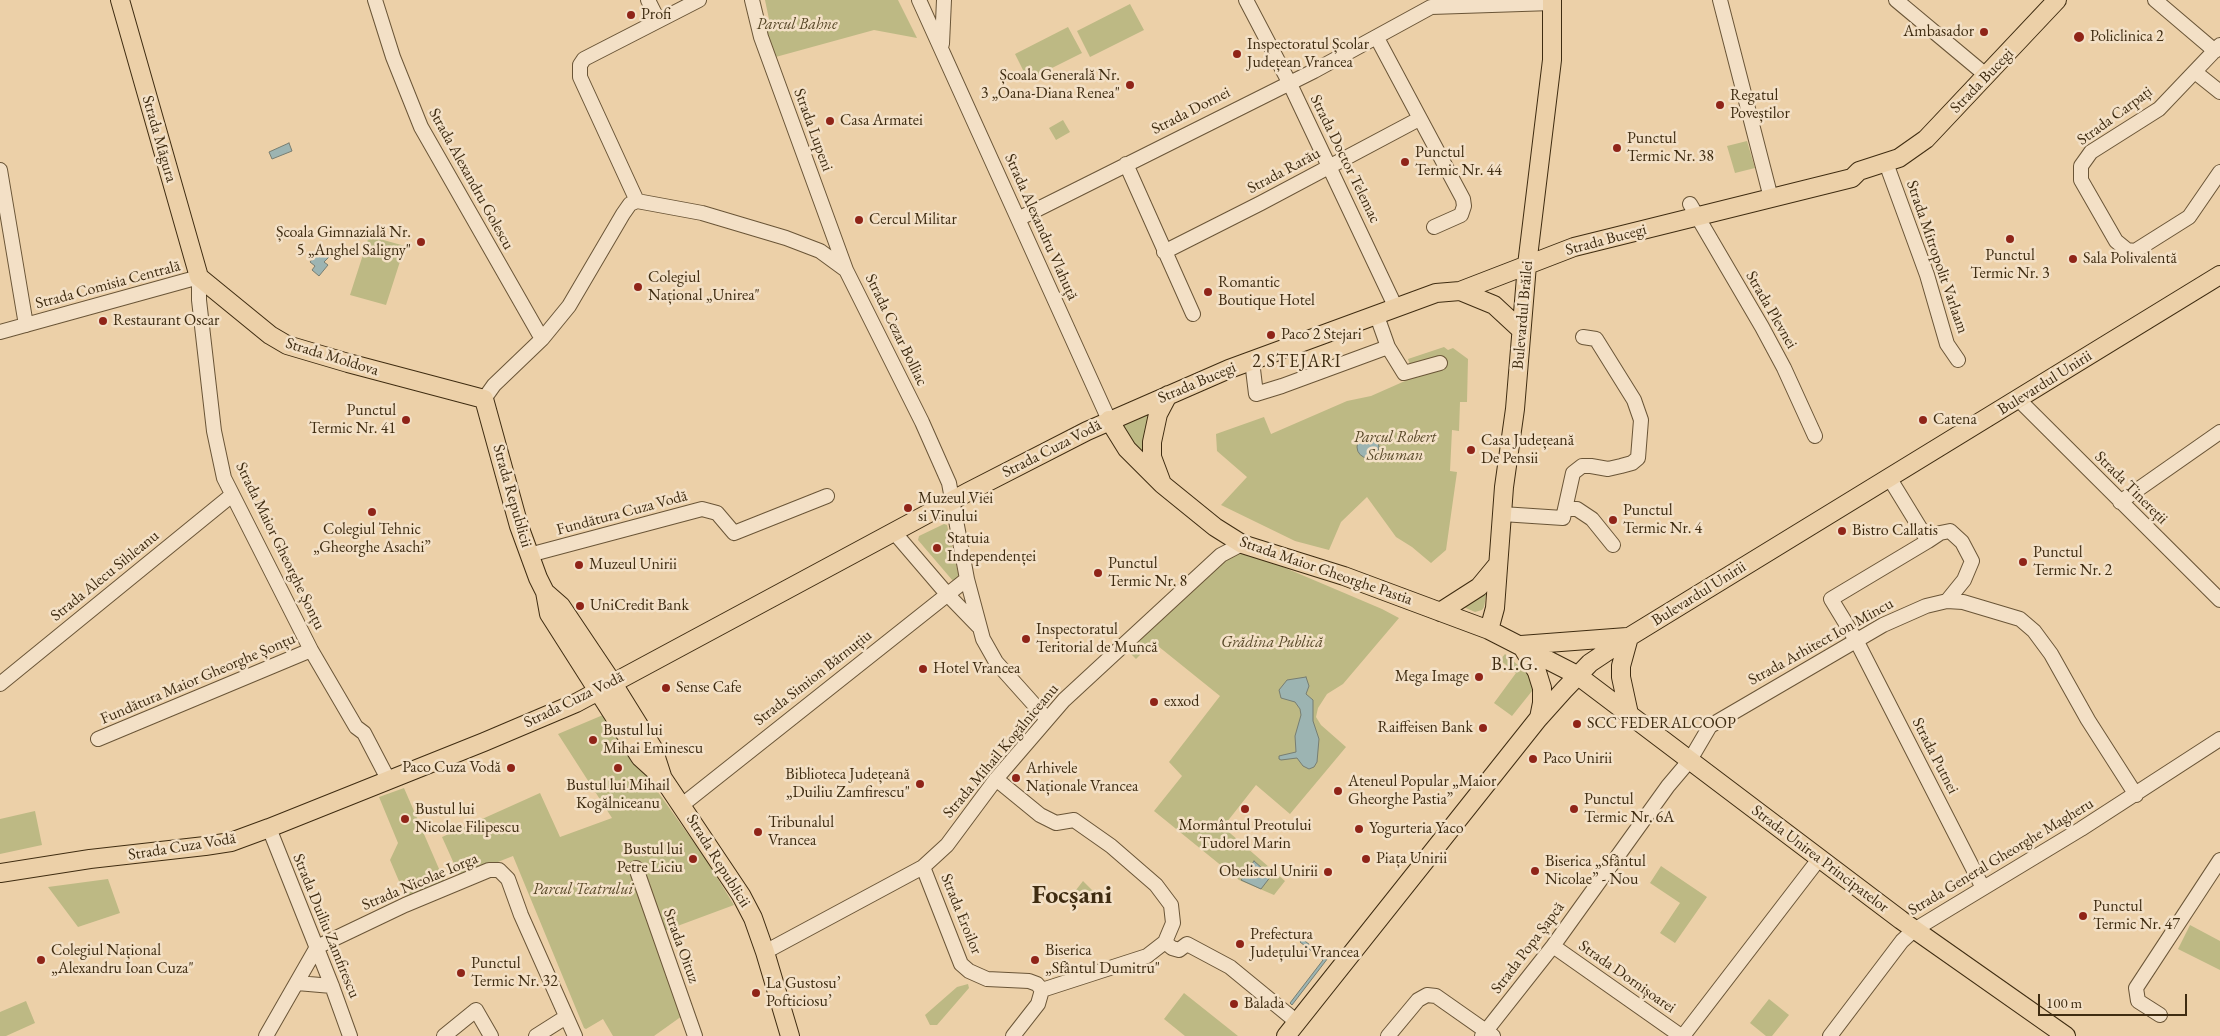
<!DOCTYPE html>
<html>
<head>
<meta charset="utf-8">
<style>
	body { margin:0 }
	#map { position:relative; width:2220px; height:1036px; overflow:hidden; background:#ecd0a8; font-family:"EB Garamond",serif }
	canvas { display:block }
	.scale { position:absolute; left:2038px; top:994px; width:149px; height:22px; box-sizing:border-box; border:2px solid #3f2c11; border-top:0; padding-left:6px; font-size:15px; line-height:18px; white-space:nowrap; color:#3f2c11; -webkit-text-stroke:4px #f3e0c6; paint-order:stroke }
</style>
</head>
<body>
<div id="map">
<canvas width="2220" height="1036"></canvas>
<div class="scale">100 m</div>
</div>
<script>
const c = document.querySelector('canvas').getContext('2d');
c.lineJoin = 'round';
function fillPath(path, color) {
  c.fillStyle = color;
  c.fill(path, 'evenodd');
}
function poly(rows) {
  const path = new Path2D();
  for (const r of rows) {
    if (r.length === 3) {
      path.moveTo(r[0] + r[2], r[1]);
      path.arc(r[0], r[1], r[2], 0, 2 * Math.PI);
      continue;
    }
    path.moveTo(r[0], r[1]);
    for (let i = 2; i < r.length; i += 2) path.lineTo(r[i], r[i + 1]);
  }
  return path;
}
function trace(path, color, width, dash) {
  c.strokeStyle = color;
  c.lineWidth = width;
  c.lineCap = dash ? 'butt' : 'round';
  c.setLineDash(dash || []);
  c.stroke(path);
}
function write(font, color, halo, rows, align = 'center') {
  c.font = font + ' "EB Garamond",serif';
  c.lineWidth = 5;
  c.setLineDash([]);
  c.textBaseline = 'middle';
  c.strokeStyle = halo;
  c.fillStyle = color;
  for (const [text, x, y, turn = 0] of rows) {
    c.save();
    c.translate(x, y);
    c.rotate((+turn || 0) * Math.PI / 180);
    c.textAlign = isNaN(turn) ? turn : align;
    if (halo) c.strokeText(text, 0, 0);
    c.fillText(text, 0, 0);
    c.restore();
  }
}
const green = poly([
	[765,0,898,0,917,38,874,30,772,58,765,31,770,24],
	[1130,4,1144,30,1090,57,1077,31],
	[1068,27,1082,53,1028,80,1015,54],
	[1063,120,1070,132,1056,140,1049,128],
	[1747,141,1755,168,1735,173,1727,146],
	[369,236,405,246,386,305,350,295],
	[1444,347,1448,350,1453,348,1468,359,1467,402,1460,402,1459,431,1452,430,1450,471,1457,472,1446,550,1431,563,1412,547,1396,537,1367,497,1341,522,1329,550,1295,541,1221,505,1247,477,1217,451,1216,434,1264,417,1271,434,1347,401,1371,396,1414,377,1408,359],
	[1168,395,1158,414,1162,484,1109,420],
	[944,524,947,525,959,577,953,581,918,540,919,536],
	[1243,550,1382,609,1399,618,1343,684,1327,694,1318,708,1316,717,1321,725,1346,747,1290,814,1256,785,1223,827,1285,881,1274,895,1239,880,1154,811,1182,776,1169,762,1220,696,1153,642,1136,659,1127,650,1215,567],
	[1487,590,1484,607,1482,610,1475,612,1461,606],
	[1505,654,1533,678,1536,686,1512,716,1494,703,1516,673,1500,660],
	[603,715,705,858,734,905,664,931,635,862,629,866,682,1016,654,1036,613,1036,603,1019,586,1029,584,1028,513,856,460,877,442,837,540,793,560,837,612,818,558,734],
	[404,788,446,885,407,900,390,860,398,843,379,797],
	[35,811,42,845,0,854,0,819],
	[1661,866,1707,897,1675,943,1660,933,1680,903,1650,883],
	[108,879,120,913,78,927,48,887],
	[1083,881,1095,893,1085,901,1076,890],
	[2190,925,2220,941,2220,970,2178,949],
	[968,984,969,988,937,1025,930,1025,925,1015,957,987],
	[1184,993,1238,1036,1185,1036,1164,1019],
	[1769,999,1789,1015,1772,1036,1766,1036,1750,1023],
	[26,1001,35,1023,6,1036,0,1036,0,1012]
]);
const water = poly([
	[289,143,292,151,272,159,269,152,289,143],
	[322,247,331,255,324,262,328,265,319,276,312,270,315,266,310,262,322,247],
	[1368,447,11],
	[1306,677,1309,686,1306,694,1313,700,1313,721,1319,739,1317,762,1314,767,1309,769,1303,766,1297,758,1281,760,1279,759,1279,756,1283,755,1296,752,1295,736,1301,715,1300,709,1295,702,1281,698,1279,690,1287,680,1306,677],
	[1254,861,1271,876,1261,889,1241,880,1254,861],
	[1302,939,1328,958,1292,1005,1290,1003,1323,960,1300,942,1302,939]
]);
const minor = poly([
	[375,0,393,57,421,127,542,339],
	[648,0,658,20],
	[752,0,761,37,846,270,922,422,949,483,967,579,983,639,996,662,1047,719],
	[919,0,1109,420],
	[1246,0,1289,82,1396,308],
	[1720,0,1771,198],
	[1896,0,1987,76],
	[2155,0,2215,51],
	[1377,38,1463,199,1464,206,1461,215,1434,227],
	[942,44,944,0],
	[2220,45,2159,109,2091,152,2081,166,2081,180,2116,241,2127,250,2135,251,2189,217,2220,172],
	[2195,72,2220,92],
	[1886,163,1927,275,1947,344,1958,360],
	[1126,164,1193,314],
	[0,170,26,325],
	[637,201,580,77,580,65,584,59,699,0],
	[1690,204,1762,327,1784,368,1815,436],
	[1018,219,1314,71,1431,7,1552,3],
	[1164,252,1261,203,1419,119],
	[1377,316,1388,347,1404,373,1440,363],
	[0,332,199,277,199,300,214,431,224,478,311,650,356,727,364,733,388,779],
	[1252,361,1256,394,1282,386,1388,347],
	[484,399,494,385,542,339,569,306,623,214,630,204,637,201,702,213,786,238,820,251,846,270],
	[2019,400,2220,600],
	[1890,479,1928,541,1831,599,1856,640,1983,888],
	[2120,502,2220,432],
	[1565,509,1577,509,1592,519,1613,545],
	[1502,514,1563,518,1573,473,1582,466,1591,466,1608,469,1621,466,1632,463,1638,458,1641,420,1634,400,1596,339,1583,337],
	[893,531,947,594,978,626],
	[1928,541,1940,533,1950,531,1962,542,1972,561,1964,580,1947,601],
	[529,555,702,509,717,513,734,533,827,496],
	[0,684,232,495],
	[98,739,311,650],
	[996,779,1040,815,1056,823,1074,820,1111,846,1156,885,1171,905,1173,923,1165,942,1147,956,1042,990],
	[682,805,967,579],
	[269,828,332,986,350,1036],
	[923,867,961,964,969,971,987,979,1029,981,1037,984,1042,990],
	[636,868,695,1036],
	[1165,942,1172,948,1179,950,1187,944,1230,967,1297,1022],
	[1553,946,1681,1036],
	[765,952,923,867,947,845,996,779,1064,700,1221,555,1242,544],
	[297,983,332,986],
	[2160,1015,2138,1001,2136,988,2220,860],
	[266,1036,317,947,405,905,489,870,499,870,508,879,521,915,575,1036],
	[444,1036,476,1010,491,1036],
	[536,1036,566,1017],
	[1013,1036,1038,1004,1042,990],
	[1388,1036,1418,1000,1427,995,1436,996,1493,1036],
	[1482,1036,1553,946,1668,786,1690,760,1710,726,1883,625,1926,606,1947,601,1963,602,2020,619,2034,631,2051,654,2088,720,2136,795],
	[1683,1036,1819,859],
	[1830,1036,1902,941,1914,930,2081,829,2220,739]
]);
const major = poly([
	[120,0,199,277,270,335,287,345,348,363,484,399,519,526,538,578,545,592,549,614,640,757,662,777,741,895,753,918,765,952,790,1036],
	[1460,291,1494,305,1521,330],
	[1109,420,1127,449,1162,484,1215,527,1242,544,1344,576,1489,630,1577,675,1901,920,2066,1036],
	[1161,481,1152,457,1152,442,1158,414,1168,395],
	[545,592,561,606,612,682,653,748,662,776],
	[1440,612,1479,587,1498,564],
	[1489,630,1495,608,1504,487,1515,409,1527,265,1552,60,1552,0],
	[1521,645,1627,637],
	[1521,645,1537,672,1542,688,1542,703,1539,718],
	[1629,714,1621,677,1621,666,1629,637],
	[0,873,90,859,205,846,231,842,269,828,484,742,576,703,968,492,1087,431,1229,369,1436,293,1460,291,1574,247,1852,178,1859,171,1899,158,1926,139,2057,0],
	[1286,1036,1538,719,1564,690,1590,663,1629,637,2220,275]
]);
const markers = [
	[631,15,5,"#8f2418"],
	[1984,32,5,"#8f2418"],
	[2079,37,6,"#8f2418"],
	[1237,54,5,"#8f2418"],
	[1130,85,5,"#8f2418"],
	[1720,105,5,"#8f2418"],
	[830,121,5,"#8f2418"],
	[1617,148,5,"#8f2418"],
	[1405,162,5,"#8f2418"],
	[859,220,5,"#8f2418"],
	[2010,239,5,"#8f2418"],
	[421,242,5,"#8f2418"],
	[2073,259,5,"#8f2418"],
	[638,287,5,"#8f2418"],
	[1208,292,5,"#8f2418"],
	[103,321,5,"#8f2418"],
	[1271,335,5,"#8f2418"],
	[406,420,5,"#8f2418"],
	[1923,420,5,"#8f2418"],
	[1471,450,5,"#8f2418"],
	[908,508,5,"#8f2418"],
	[372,512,5,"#8f2418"],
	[1613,520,5,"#8f2418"],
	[1842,531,5,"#8f2418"],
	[937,548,5,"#8f2418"],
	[2023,562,5,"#8f2418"],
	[579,565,5,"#8f2418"],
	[1098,573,5,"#8f2418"],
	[580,606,5,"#8f2418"],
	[1026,639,5,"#8f2418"],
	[923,669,5,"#8f2418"],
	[1479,677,5,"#8f2418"],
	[666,688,5,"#8f2418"],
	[1154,702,5,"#8f2418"],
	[1577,724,5,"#8f2418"],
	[1483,728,5,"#8f2418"],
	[593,740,5,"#8f2418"],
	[1533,759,5,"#8f2418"],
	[511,768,5,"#8f2418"],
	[618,768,5,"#8f2418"],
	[1016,778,5,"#8f2418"],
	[920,784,5,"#8f2418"],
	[1338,791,5,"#8f2418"],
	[1245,809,5,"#8f2418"],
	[1574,809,5,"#8f2418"],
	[405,819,5,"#8f2418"],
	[1359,829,5,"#8f2418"],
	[758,832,5,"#8f2418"],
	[693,859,5,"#8f2418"],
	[1366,859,5,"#8f2418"],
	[1535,871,5,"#8f2418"],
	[1328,872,5,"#8f2418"],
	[2083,916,5,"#8f2418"],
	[1240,944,5,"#8f2418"],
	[41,960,5,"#8f2418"],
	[1035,960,5,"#8f2418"],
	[461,973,5,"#8f2418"],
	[756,993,5,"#8f2418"],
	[1234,1004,5,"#8f2418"]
];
const poiNames = [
	["Profi",641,15],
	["Ambasador",1974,32,"right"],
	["Policlinica 2",2090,37],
	["Inspectoratul Școlar",1247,45],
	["Județean Vrancea",1247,63],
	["Școala Generală Nr.",1120,76,"right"],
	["3 „Oana-Diana Renea\"",1120,94,"right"],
	["Regatul",1730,96],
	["Poveștilor",1730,114],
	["Casa Armatei",840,121],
	["Punctul",1627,139],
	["Termic Nr. 38",1627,157],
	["Punctul",1415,153],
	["Termic Nr. 44",1415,171],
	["Cercul Militar",869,220],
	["Școala Gimnazială Nr.",411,233,"right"],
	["5 „Anghel Saligny\"",411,251,"right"],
	["Punctul",2010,256,"center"],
	["Termic Nr. 3",2010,274,"center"],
	["Sala Polivalentă",2083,259],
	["Colegiul",648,278],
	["Național „Unirea\"",648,296],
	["Romantic",1218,283],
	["Boutique Hotel",1218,301],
	["Restaurant Oscar",113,321],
	["Paco 2 Stejari",1281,335],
	["Punctul",396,411,"right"],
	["Termic Nr. 41",396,429,"right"],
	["Catena",1933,420],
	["Casa Județeană",1481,441],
	["De Pensii",1481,459],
	["Muzeul Viei",918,499],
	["si Vinului",918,517],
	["Punctul",1623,511],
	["Termic Nr. 4",1623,529],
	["Colegiul Tehnic",372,530,"center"],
	["„Gheorghe Asachi”",372,548,"center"],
	["Bistro Callatis",1852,531],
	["Statuia",947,539],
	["Independenței",947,557],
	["Punctul",2033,553],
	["Termic Nr. 2",2033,571],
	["Punctul",1108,564],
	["Termic Nr. 8",1108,582],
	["Muzeul Unirii",589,565],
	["UniCredit Bank",590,606],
	["Inspectoratul",1036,630],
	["Teritorial de Muncă",1036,648],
	["Hotel Vrancea",933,669],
	["Mega Image",1469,677,"right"],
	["Sense Cafe",676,688],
	["exxod",1164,702],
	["SCC FEDERALCOOP",1587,724],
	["Raiffeisen Bank",1473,728,"right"],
	["Bustul lui",603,731],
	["Mihai Eminescu",603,749],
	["Paco Unirii",1543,759],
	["Paco Cuza Vodă",501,768,"right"],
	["Arhivele",1026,769],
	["Naționale Vrancea",1026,787],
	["Biblioteca Județeană",910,775,"right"],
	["„Duiliu Zamfirescu\"",910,793,"right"],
	["Ateneul Popular „Maior",1348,782],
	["Gheorghe Pastia”",1348,800],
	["Bustul lui Mihail",618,786,"center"],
	["Kogălniceanu",618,804,"center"],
	["Punctul",1584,800],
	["Termic Nr. 6A",1584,818],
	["Bustul lui",415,810],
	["Nicolae Filipescu",415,828],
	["Tribunalul",768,823],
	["Vrancea",768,841],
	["Mormântul Preotului",1245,826,"center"],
	["Tudorel Marin",1245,844,"center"],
	["Yogurteria Yaco",1369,829],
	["Bustul lui",683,850,"right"],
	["Petre Liciu",683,868,"right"],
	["Piața Unirii",1376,859],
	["Biserica „Sfântul",1545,862],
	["Nicolae” - Nou",1545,880],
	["Obeliscul Unirii",1318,872,"right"],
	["Punctul",2093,907],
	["Termic Nr. 47",2093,925],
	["Prefectura",1250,935],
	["Județului Vrancea",1250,953],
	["Colegiul Național",51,951],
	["„Alexandru Ioan Cuza\"",51,969],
	["Biserica",1045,951],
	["„Sfântul Dumitru\"",1045,969],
	["Punctul",471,964],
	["Termic Nr. 32",471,982],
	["La Gustosu’",766,984],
	["Pofticiosu’",766,1002],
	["Balada",1244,1004]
];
const parkNames = [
	["Parcul Bahne",797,25],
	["Parcul Robert",1395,438],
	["Schuman",1395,456],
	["Grădina Publică",1272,643],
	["Parcul Teatrului",583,890]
];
const streetNames = [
	["Strada Bucegi",1982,81,-46],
	["Strada Dornei",1191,111,-27],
	["Strada Carpați",2115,116,-36],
	["Strada Lupeni",813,130,70],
	["Strada Măgura",159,139,74],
	["Strada Doctor Telemac",1345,159,64],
	["Strada Rarău",1284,171,-28],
	["Strada Alexandru Golescu",471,179,61],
	["Strada Alexandru Vlahuță",1041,227,66],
	["Strada Bucegi",1606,240,-15],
	["Strada Mitropolit Varlaam",1937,257,71],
	["Strada Comisia Centrală",108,285,-15],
	["Strada Plevnei",1771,310,60],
	["Bulevardul Brăilei",1523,315,-85],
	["Strada Cezar Bolliac",896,330,64],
	["Strada Moldova",332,357,17],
	["Strada Bucegi",1197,383,-23],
	["Bulevardul Unirii",2045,383,-32],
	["Strada Cuza Vodă",1052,449,-27],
	["Strada Tinereții",2131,488,45],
	["Strada Republicii",512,496,74],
	["Fundătura Cuza Vodă",622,513,-15],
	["Strada Maior Gheorghe Șonțu",280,546,64],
	["Strada Maior Gheorghe Pastia",1326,571,19],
	["Strada Alecu Sihleanu",105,576,-39],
	["Bulevardul Unirii",1699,594,-32],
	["Strada Arhitect Ion Mincu",1821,642,-29],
	["Strada Simion Bărnuțiu",813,678,-38],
	["Fundătura Maior Gheorghe Șonțu",198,679,-23],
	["Strada Cuza Vodă",574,700,-26],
	["Strada Mihail Kogălniceanu",1001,751,-50],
	["Strada Putnei",1935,756,63],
	["Strada Cuza Vodă",182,847,-9],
	["Strada General Gheorghe Magheru",2001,857,-31],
	["Strada Unirea Principatelor",1820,859,37],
	["Strada Republicii",718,861,58],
	["Strada Nicolae Iorga",420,882,-23],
	["Strada Eroilor",961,914,68],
	["Strada Duiliu Zamfirescu",326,926,68],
	["Strada Oituz",681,946,70],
	["Strada Popa Șapcă",1528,948,-53],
	["Strada Dornișoarei",1627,977,35]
];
const neighbourhoodNames = [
	["2 STEJARI",1297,362],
	["B.I.G.",1515,665]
];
const townNames = [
	["Focșani",1072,896]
];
fillPath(green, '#bdb984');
fillPath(water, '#9cb4b2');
trace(water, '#777e72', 1);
trace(minor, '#6a5537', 16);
trace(major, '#3f2c11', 20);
trace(minor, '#f3e0c6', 14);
trace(major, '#ecd0a8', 18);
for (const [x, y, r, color] of markers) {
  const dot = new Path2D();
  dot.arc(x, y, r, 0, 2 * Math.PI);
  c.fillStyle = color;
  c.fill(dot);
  trace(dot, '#f3e0c6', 2);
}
write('16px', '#3f2c11', '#f3e0c6', poiNames, 'left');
write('italic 16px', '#584828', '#f3e0c6', parkNames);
write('16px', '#3f2c11', '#f3e0c6', streetNames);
c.letterSpacing = '1px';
write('18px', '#3f2c11', '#f3e0c6', neighbourhoodNames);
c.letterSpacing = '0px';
write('bold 26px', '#3f2c11', '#f3e0c6', townNames);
</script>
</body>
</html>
